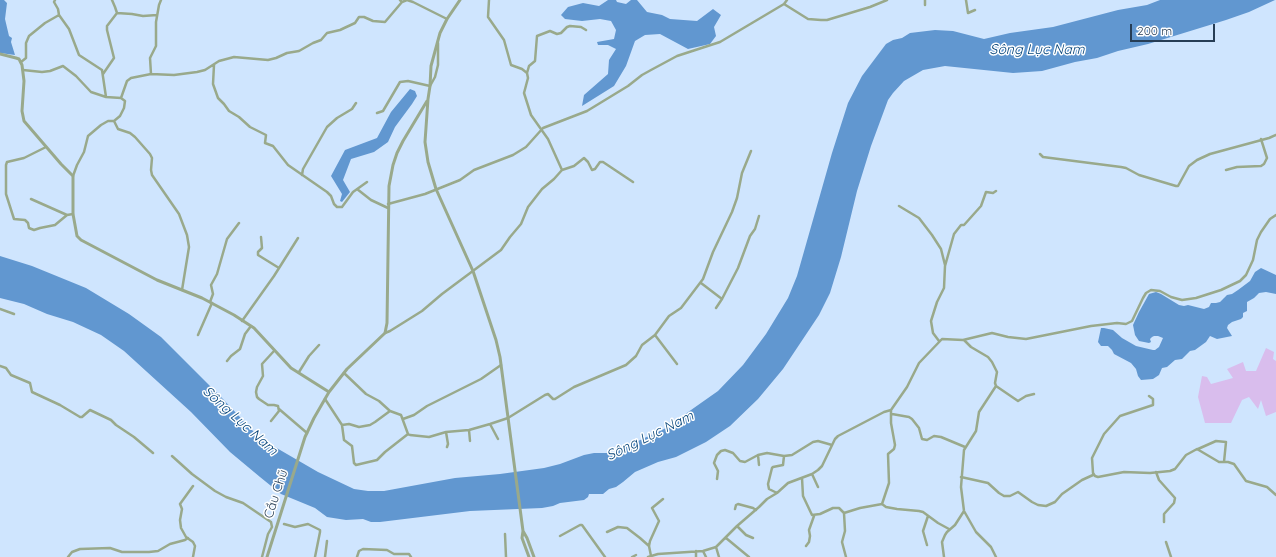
<!DOCTYPE html>
<html>
<head>
<meta charset="utf-8">
<style>
	body { margin:0 }
	#map { position:relative; width:1276px; height:557px; overflow:hidden; background:#cfe5fe; font-family:Quicksand,sans-serif }
	canvas { display:block }
	.scale { position:absolute; left:1130px; top:24px; width:85px; height:18px; box-sizing:border-box; border:2px solid #263d55; border-top:0; padding-left:5px; font-size:12px; line-height:14px; white-space:nowrap; color:#263d55; -webkit-text-stroke:3px #fff; paint-order:stroke }
</style>
</head>
<body>
<div id="map">
<canvas width="1276" height="557"></canvas>
<div class="scale">200 m</div>
</div>
<script>
const c = document.querySelector('canvas').getContext('2d');
c.lineJoin = 'round';
function fillPath(path, color) {
  c.fillStyle = color;
  c.fill(path, 'evenodd');
}
function poly(rows) {
  const path = new Path2D();
  for (const r of rows) {
    path.moveTo(r[0], r[1]);
    for (let i = 2; i < r.length; i += 2) path.lineTo(r[i], r[i + 1]);
  }
  return path;
}
function trace(path, color, width, dash) {
  c.strokeStyle = color;
  c.lineWidth = width;
  c.lineCap = dash ? 'butt' : 'round';
  c.setLineDash(dash || []);
  c.stroke(path);
}
function write(font, color, halo, rows, align = 'center') {
  c.font = font + ' Quicksand,sans-serif';
  c.lineWidth = 3;
  c.setLineDash([]);
  c.textBaseline = 'middle';
  c.strokeStyle = halo;
  c.fillStyle = color;
  for (const [text, x, y, turn = 0] of rows) {
    c.save();
    c.translate(x, y);
    c.rotate((+turn || 0) * Math.PI / 180);
    c.textAlign = isNaN(turn) ? turn : align;
    if (halo) c.strokeText(text, 0, 0);
    c.fillText(text, 0, 0);
    c.restore();
  }
}
const green = poly([
	[1266,348,1274,352,1273,359,1276,361,1276,412,1266,416,1261,400,1258,409,1249,397,1242,400,1231,423,1205,423,1198,397,1202,376,1207,377,1211,384,1233,378,1227,369,1243,362,1246,371,1256,371]
]);
const water = poly([
	[0,0,4,0,7,3,5,19,9,36,12,38,11,42,15,55,0,53],
	[608,0,616,0,617,2,626,4,631,0,637,0,647,12,662,15,670,19,697,21,713,9,721,15,714,27,716,36,710,44,688,49,660,34,645,35,635,41,626,66,614,86,582,106,584,95,608,74,609,60,616,49,608,45,598,45,597,42,614,39,616,30,611,21,600,19,582,21,565,19,561,15,568,7,583,3,599,6],
	[1160,0,1275,0,1249,12,1226,20,1148,44,1118,51,1097,58,1075,62,1042,71,1013,73,945,66,923,70,904,81,893,93,888,100,871,146,857,191,841,257,830,293,819,315,783,369,758,399,730,426,706,442,676,457,658,462,635,472,623,482,616,487,609,489,603,494,589,494,588,497,584,500,560,503,553,506,542,508,470,511,380,522,371,522,363,519,346,520,327,517,315,508,281,494,260,477,230,452,191,412,124,351,101,335,73,322,47,314,24,304,0,298,0,256,32,266,86,288,129,314,161,337,221,397,253,431,268,443,318,472,354,489,368,491,384,491,455,478,500,474,544,468,560,464,584,455,594,453,612,453,664,429,718,391,743,365,766,334,788,298,797,276,832,153,848,103,862,76,886,44,893,40,902,38,910,33,935,30,953,31,984,39,1010,33,1053,27,1118,10,1147,5],
	[410,89,415,91,417,96,412,104,395,127,388,142,374,152,351,159,343,180,350,192,342,202,340,201,342,194,331,176,345,150,377,138,391,112],
	[1261,268,1276,275,1276,294,1266,292,1259,293,1254,298,1247,302,1247,311,1243,313,1243,317,1241,319,1232,322,1228,325,1227,328,1232,336,1217,339,1210,336,1206,342,1195,350,1190,351,1182,359,1175,360,1167,367,1162,368,1159,375,1153,379,1141,380,1138,376,1136,369,1131,363,1114,354,1112,350,1108,346,1101,346,1098,342,1101,328,1104,328,1113,330,1122,338,1136,346,1153,350,1155,350,1159,347,1163,338,1158,336,1154,336,1152,337,1150,339,1151,342,1149,343,1139,341,1135,335,1133,325,1139,312,1149,294,1156,292,1161,294,1179,305,1184,306,1188,305,1204,309,1209,307,1211,303,1216,303,1220,302,1227,295,1232,294,1238,290,1250,281,1255,272]
]);
const minor = poly([
	[55,0,54,2,58,9,59,15,69,29,79,55,102,70,106,97],
	[112,0,115,7,117,13],
	[400,0,402,2,407,0,413,2,447,19],
	[489,0,488,17,504,40,511,65,522,69,527,73,528,78,524,93,531,115,548,139,562,170],
	[925,0,925,5],
	[966,0,968,13,975,10],
	[784,4,787,0],
	[21,62,26,58,26,43,29,36,45,23,59,15],
	[214,65,213,84,218,98,224,104,229,111,239,117,250,127,266,135,265,143,273,146,288,165,327,192,331,196,334,204,337,207,342,207,353,192,367,182],
	[23,70,42,72,50,71,63,66,76,76,91,92,106,97,121,98,125,101,124,108,120,116,114,121,108,121,101,125,88,136,84,152,77,165,73,176],
	[527,73,529,66,535,61,537,36,550,31,557,34,561,33,567,27,570,26,581,27,586,30],
	[103,74,114,58,107,30,107,26,117,13,132,14,143,16,157,15],
	[151,74,150,58,156,46,156,22,159,5,161,0],
	[121,98,127,81,131,78,151,74,174,75,197,72,205,70,219,61,234,57,268,60,276,58,287,53,299,51,313,43,321,40,327,33,340,30,355,23,359,17,364,17,373,21,385,22,402,2],
	[377,113,383,111,400,82,408,81,430,86,435,77,438,65,438,43],
	[114,121,118,129,130,133,135,137,150,154,152,158,151,170,152,175,179,214,187,235,189,247,182,290],
	[46,147,24,158,7,162,6,165,6,194,14,219,25,220,28,223,29,228,34,230,40,228,55,225,67,215,73,214],
	[1040,154,1043,157,1121,167,1126,168,1139,175,1176,186,1178,186,1189,166,1197,160,1210,154,1269,138,1276,135],
	[1226,170,1237,167,1261,166,1264,164,1267,158,1261,139],
	[302,175,303,169,327,127,337,118,352,109,356,103],
	[357,189,371,200,388,208],
	[31,199,67,215],
	[388,204,425,194,460,180,474,170,513,155,526,147,543,128,587,111,628,86,642,75,651,70,677,56,720,42,784,4,808,19,821,20,827,20,870,7,887,0],
	[899,206,919,218,932,235,941,249,945,265],
	[261,237,262,248,258,252,258,255,279,268],
	[701,283,722,299],
	[210,302,213,294,211,285,217,274,227,239,239,223],
	[716,308,722,299,738,268,750,236,755,229,759,216],
	[0,309,14,314],
	[242,321,274,276,298,238],
	[385,333,390,331,422,311,442,294,501,250,510,237,521,224,528,207,542,189,554,179,562,170,574,166,584,158,588,162,592,170,595,169,600,162,603,162,633,182],
	[198,335,212,303],
	[655,335,677,364],
	[964,340,971,347,988,357,992,362,997,372,995,383,996,386,1018,401,1026,396,1034,394],
	[939,341,933,333,931,321,937,302,944,288,945,266,954,234,961,225,964,225,981,206,986,192,993,193,996,191],
	[227,361,231,356,240,349,245,334,251,326],
	[0,366,6,368,11,375,30,383,32,392,60,405,80,417,82,417,90,410,111,420,116,425,134,437,153,453],
	[299,372,309,356,319,345],
	[344,373,366,394,379,401,390,411,401,415,408,434,410,435,429,437,446,432,469,430,490,424,508,418,545,395,548,394,553,399,555,399,574,387,626,365,636,356,642,345,655,335,669,316,681,308,703,279,713,252,732,212,737,198,742,173,751,151],
	[996,386,979,412,976,431,964,450,961,487,964,511,976,532,991,547,996,557],
	[1149,396,1153,399,1153,405,1120,416,1104,434,1092,458,1093,473,1095,476,1098,477,1124,472,1150,473,1170,471,1175,469,1186,455,1197,449,1219,462,1228,462,1234,464,1246,481,1267,487,1276,495],
	[325,399,342,425,344,440,352,446,354,463,356,465,377,460,385,452,408,434],
	[279,409,307,433],
	[891,410,891,423,895,445,894,449,888,454,889,483,882,504,886,507,897,509,919,511,923,512,938,523,949,529],
	[892,414,909,417,912,419,919,428,922,439,927,440,934,436,941,437,965,447],
	[403,419,414,415,427,406,481,379,501,365],
	[271,421,279,411,278,406,274,405,268,405,259,399,257,397,256,392,257,387,263,376,262,364,274,351],
	[490,424,498,439],
	[342,425,349,424,359,427,370,425,375,422,390,411],
	[469,430,470,441],
	[446,432,448,444,447,447],
	[1198,449,1216,441,1226,442,1224,462],
	[758,455,759,465],
	[172,456,192,474,215,491,226,497,243,503,271,522,272,527,268,534,262,557],
	[1156,472,1159,480,1175,498,1174,503,1164,514,1164,522],
	[812,474,818,487],
	[961,477,988,483,999,493,1004,496,1010,496,1018,492,1032,502,1038,505,1046,506,1055,502,1062,494,1082,480,1093,475],
	[802,478,803,496,812,515,820,514,833,508,839,508,844,513,860,508,882,504],
	[717,479,718,471,714,463,717,455,721,451,725,450,733,453,740,461,745,462,758,455,767,453,784,456,792,455,813,442,818,441,832,445],
	[777,493,769,489,768,484,772,468,773,467,783,465,784,456],
	[735,509,736,505,738,504,753,508,756,510],
	[844,513,845,531,842,542,846,557],
	[284,524,295,527,308,524,320,530,320,532,315,557],
	[737,526,746,535,753,538],
	[607,532,618,527,627,528,640,538,649,546],
	[505,534,506,557],
	[560,536,580,525,582,525,605,557],
	[726,538,749,557],
	[1166,542,1171,557],
	[927,545,923,531,928,516],
	[806,546,809,542,810,536,809,530,814,516],
	[716,547,719,557],
	[696,551,696,557],
	[703,551,706,557],
	[651,556,649,546,650,541,659,521,652,508,663,499],
	[68,557,72,552,80,549,110,548,122,552,149,552,158,551,170,544,185,540,188,538],
	[193,557,195,546,193,542,186,537,181,528,180,520,182,509,180,504,193,486],
	[325,557,327,541],
	[357,557,359,551,363,549,387,550,394,554,409,554,411,557],
	[632,557,636,555],
	[648,557,658,554,703,551,716,547,737,526,759,507,767,499,777,493,788,483,812,474,818,470,822,466,835,439,838,436,884,412,891,410,907,387,919,363,942,339,963,340,992,333,1008,337,1026,339,1091,326,1117,323,1126,324,1132,321,1143,298,1146,293,1151,290,1160,291,1171,297,1182,300,1196,298,1221,290,1240,281,1246,275,1253,260,1257,240,1261,232,1270,219,1276,215],
	[944,557,942,542,945,535,947,532,955,525,964,511]
]);
const tertiary = poly([
	[460,0,447,19,440,33,431,66,430,86,428,99,425,142,428,162,436,189,473,271,496,340,500,357,523,531,522,538,529,557],
	[0,54,16,58,19,59,22,65,24,81,22,111,24,121,61,164,73,176,73,214,77,236,81,240,157,280,202,298,234,315,254,328,291,368,329,392],
	[523,531,527,538,534,557],
	[267,557,305,437,314,418,329,392,347,369,385,333,387,323,389,186,393,165,397,153,403,141,427,101]
]);
const streetNames = [
	["Cầu Chũ",276,494,-72]
];
const waterNames = [
	["Sông Lục Nam",1037,50],
	["Sông Lục Nam",240,421,42],
	["Sông Lục Nam",650,436,-26]
];
fillPath(green, '#d9bded');
fillPath(water, '#6197d0');
trace(minor, '#99a98b', 2.5);
trace(tertiary, '#99a98b', 3);
write('13px', '#263d55', '#fff', streetNames);
write('italic 14px', '#08467b', '#fff', waterNames);
</script>
</body>
</html>
